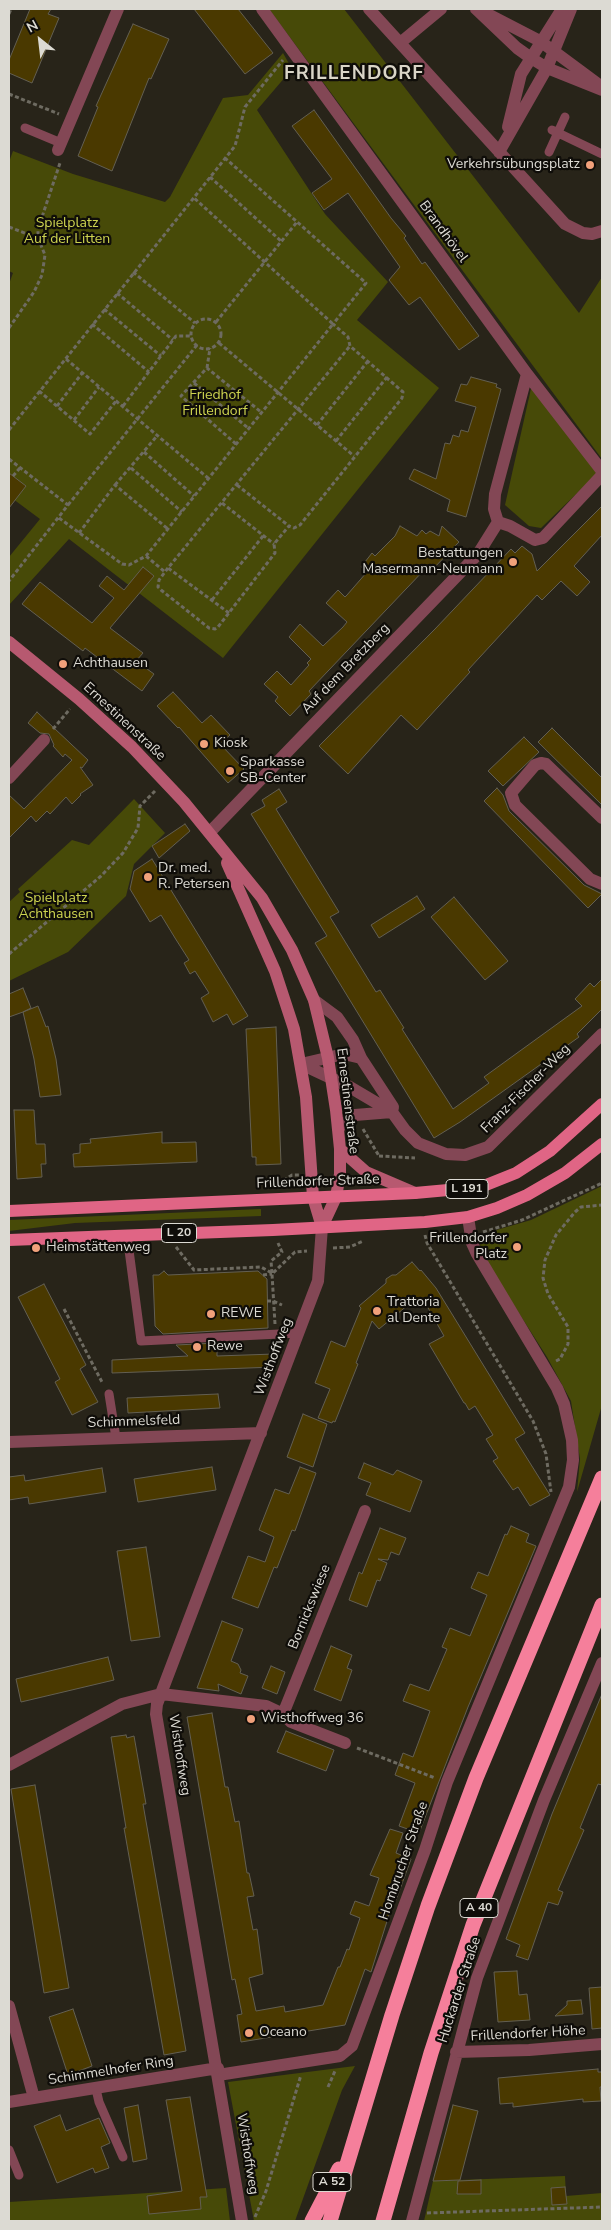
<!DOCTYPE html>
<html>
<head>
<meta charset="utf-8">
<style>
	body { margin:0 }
	#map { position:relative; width:611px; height:2230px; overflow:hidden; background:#282419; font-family:"Nunito Sans",sans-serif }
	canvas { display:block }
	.frame { position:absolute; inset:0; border:10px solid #dcdad3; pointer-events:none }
	.north { position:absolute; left:15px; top:15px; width:50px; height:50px; -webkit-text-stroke:4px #0f0d09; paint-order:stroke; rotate:331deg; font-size:14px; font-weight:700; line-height:20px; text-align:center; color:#dcdad3 }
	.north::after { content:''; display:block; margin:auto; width:18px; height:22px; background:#dcdad3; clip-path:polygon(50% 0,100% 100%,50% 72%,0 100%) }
</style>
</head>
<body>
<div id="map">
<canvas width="611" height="2230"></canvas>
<div class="frame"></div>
<div class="north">N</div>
</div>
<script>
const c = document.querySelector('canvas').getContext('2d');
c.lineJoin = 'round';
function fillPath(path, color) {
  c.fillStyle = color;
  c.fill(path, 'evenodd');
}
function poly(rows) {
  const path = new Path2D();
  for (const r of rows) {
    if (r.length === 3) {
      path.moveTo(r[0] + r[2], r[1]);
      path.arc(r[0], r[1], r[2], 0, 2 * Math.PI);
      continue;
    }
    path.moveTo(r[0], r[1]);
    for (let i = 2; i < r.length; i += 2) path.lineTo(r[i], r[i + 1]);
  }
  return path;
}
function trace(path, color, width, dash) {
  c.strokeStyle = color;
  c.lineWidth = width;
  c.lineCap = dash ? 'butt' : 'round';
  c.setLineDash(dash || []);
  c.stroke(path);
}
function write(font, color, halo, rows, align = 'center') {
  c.font = font + ' "Nunito Sans",sans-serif';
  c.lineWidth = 4.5;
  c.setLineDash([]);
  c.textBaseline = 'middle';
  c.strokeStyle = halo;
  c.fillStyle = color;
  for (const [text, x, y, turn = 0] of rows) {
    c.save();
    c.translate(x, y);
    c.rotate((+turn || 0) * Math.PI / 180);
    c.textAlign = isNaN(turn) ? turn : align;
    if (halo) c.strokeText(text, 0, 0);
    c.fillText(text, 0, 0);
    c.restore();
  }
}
const green = poly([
	[269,9,344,9,579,313,602,277,602,459],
	[283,53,292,69,257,110,325,214,388,282,357,320,439,388,223,658,69,539,9,605,9,557,40,519,9,496,9,284,13,273,9,271,9,162,13,151,73,174,165,202,170,197,223,98,248,95],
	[532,384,599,472,541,528,529,526,505,505],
	[134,799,165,833,134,864,126,896,68,952,9,981,9,902,20,892,18,889,72,840,89,845],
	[602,1186,602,1405,577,1492,580,1459,571,1401,547,1357,481,1254,480,1245,483,1236,493,1231,531,1220],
	[261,1209,261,1216,75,1223,9,1231,9,1220],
	[355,2066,342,2090,295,2221,254,2221,228,2082],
	[565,2176,566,2196,602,2193,602,2221,424,2221,433,2181],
	[226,2188,230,2221,9,2221,9,2202]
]);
const building = poly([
	[30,9,51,9,48,14,59,18,32,83,9,73,9,60,30,9],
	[194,9,238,9,273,53,245,74,194,9],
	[133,24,169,39,151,79,149,78,112,171,78,156,98,107,96,106,133,24],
	[314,110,391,218,406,236,404,238,422,264,425,262,479,336,459,350,420,297,409,305,389,280,400,267,348,193,324,210,312,193,332,179,292,126,314,110],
	[471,377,497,384,496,387,501,389,466,517,447,511,450,500,409,479,414,469,436,479,445,443,450,444,453,435,459,437,461,430,468,432,476,407,455,401,461,384,467,385,471,377],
	[9,473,26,486,9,508,9,473],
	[602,506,602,535,574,566,590,582,577,596,561,581,542,600,537,595,468,670,470,672,417,730,401,715,348,774,319,746,435,629,511,549,515,553,522,546,532,554,537,571,602,506],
	[400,526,417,536,422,530,426,534,430,531,439,536,442,526,459,542,430,572,426,568,309,691,311,694,290,716,275,701,278,697,264,684,277,671,291,685,309,665,307,663,311,659,289,637,300,624,323,646,343,627,347,622,326,603,338,590,345,597,347,595,367,572,361,567,372,553,375,556,395,536,400,526],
	[143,567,154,576,110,628,143,653,136,661,154,674,142,691,85,648,83,651,22,604,40,582,92,623,114,598,99,586,107,576,124,590,143,567],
	[173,692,202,723,211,715,230,735,220,744,244,769,228,783,179,727,178,728,157,706,173,692],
	[37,712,88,760,82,768,80,767,93,785,80,794,81,795,72,804,66,797,50,814,47,811,36,822,31,816,9,838,9,795,24,809,72,760,65,754,63,757,53,746,54,745,49,734,40,733,28,723,37,712],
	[552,728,602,778,602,805,538,742,552,728],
	[524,737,539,752,503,786,488,771,524,737],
	[497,788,503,795,509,811,584,885,602,894,588,908,484,801,497,788],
	[279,789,287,802,276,809,339,912,330,917,376,992,380,990,390,1006,404,1028,402,1029,453,1109,489,1083,484,1077,582,1006,575,999,590,983,594,987,602,979,602,1009,577,1034,579,1037,460,1122,434,1138,315,943,327,936,251,814,265,806,262,800,279,789],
	[185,824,190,831,159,858,152,846,185,824],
	[152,859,248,1016,233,1025,227,1014,213,1022,201,998,209,993,195,971,190,974,184,963,189,960,175,938,161,915,150,922,130,889,134,871,152,859],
	[417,896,425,909,379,938,371,925,417,896],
	[454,897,508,961,485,980,431,917,454,897],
	[23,988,31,1008,23,1012,38,1006,46,1027,48,1026,56,1059,61,1095,40,1097,34,1059,23,1012,9,1017,9,994,23,988],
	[276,1027,281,1164,256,1165,256,1157,252,1157,246,1029,276,1027],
	[14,1110,34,1110,36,1144,45,1144,46,1164,41,1164,42,1177,17,1179,14,1110],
	[162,1132,162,1143,196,1142,197,1162,74,1167,73,1154,80,1153,80,1144,91,1143,90,1139,162,1132],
	[412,1262,420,1271,421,1270,436,1288,525,1433,515,1439,550,1495,530,1506,518,1487,513,1490,493,1461,498,1458,486,1439,493,1435,475,1406,469,1410,465,1403,464,1403,429,1344,444,1336,423,1299,417,1304,414,1300,379,1329,372,1321,356,1363,358,1364,335,1422,333,1421,332,1423,318,1418,330,1389,315,1383,331,1341,345,1347,361,1308,359,1306,386,1283,386,1279,392,1275,396,1275,412,1262],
	[164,1271,168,1275,258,1271,267,1279,268,1328,163,1334,155,1326,153,1275,159,1275,164,1271],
	[44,1284,86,1365,80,1369,98,1402,72,1415,55,1382,60,1379,18,1297,44,1284],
	[217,1343,217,1356,274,1354,275,1367,112,1373,112,1360,188,1356,176,1345,217,1343],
	[218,1394,220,1408,128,1413,127,1398,218,1394],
	[303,1414,327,1424,313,1467,287,1457,303,1414],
	[364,1463,393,1475,397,1470,422,1481,410,1512,366,1495,371,1483,358,1478,364,1463],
	[212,1467,216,1490,138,1502,134,1479,212,1467],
	[300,1467,316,1473,295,1531,292,1530,277,1568,274,1567,258,1608,232,1598,248,1556,265,1562,274,1537,259,1530,275,1489,289,1494,300,1467],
	[102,1468,106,1492,29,1504,28,1497,9,1500,9,1477,24,1475,25,1481,102,1468],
	[511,1526,529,1534,526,1542,536,1546,468,1707,419,1833,399,1826,415,1783,395,1775,403,1753,413,1757,430,1711,403,1701,410,1684,429,1691,447,1649,442,1647,450,1628,470,1636,487,1595,471,1588,478,1572,488,1576,505,1534,507,1535,511,1526],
	[380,1528,406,1538,399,1555,391,1552,388,1560,378,1559,387,1563,380,1581,377,1580,367,1607,349,1600,359,1572,362,1574,380,1528],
	[146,1547,160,1637,131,1641,117,1551,146,1547],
	[222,1621,243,1629,231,1661,238,1664,241,1670,240,1673,248,1676,241,1694,218,1684,219,1691,197,1688,222,1621],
	[331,1646,352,1655,347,1668,352,1670,341,1701,314,1690,331,1646],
	[108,1657,114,1680,21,1702,16,1679,108,1657],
	[271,1666,285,1672,277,1694,262,1688,271,1666],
	[602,1694,602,1785,598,1784,580,1828,584,1830,558,1890,563,1892,558,1905,548,1902,528,1960,516,1956,520,1945,506,1939,552,1814,602,1694],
	[212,1713,225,1787,228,1787,235,1822,239,1821,247,1873,249,1873,254,1896,247,1897,253,1930,257,1929,263,1974,249,1978,256,2011,284,2006,285,2012,323,2005,338,1967,340,1967,347,1949,349,1950,360,1918,350,1914,355,1901,369,1906,379,1878,370,1875,390,1829,403,1833,396,1853,411,1859,396,1900,394,1899,371,1972,365,1969,345,2025,241,2042,237,2015,242,2014,235,1979,232,1980,187,1717,212,1713],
	[286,1731,334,1750,326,1771,277,1752,286,1731],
	[126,1735,127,1738,134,1736,146,1804,143,1804,186,2051,164,2055,124,1828,126,1828,111,1737,126,1735],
	[35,1785,69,1988,44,1993,11,1789,35,1785],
	[517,1971,519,1995,527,1994,530,2020,498,2022,494,1972,517,1971],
	[602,1987,602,2028,592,2029,589,1988,602,1987],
	[581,2000,583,2014,555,2016,567,2005,567,2001,581,2000],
	[73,2009,92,2066,68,2075,49,2017,73,2009],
	[598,2069,598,2072,602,2072,602,2087,600,2087,601,2101,583,2102,583,2099,513,2107,513,2103,500,2104,498,2078,598,2069],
	[190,2097,207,2197,200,2197,201,2209,149,2214,147,2196,182,2191,166,2100,190,2097],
	[138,2105,147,2159,133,2162,124,2108,138,2105],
	[453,2105,478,2111,460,2180,433,2181,453,2105],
	[60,2115,66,2131,99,2118,110,2143,101,2147,109,2168,95,2173,93,2168,57,2183,34,2126,60,2115],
	[481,2180,481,2194,457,2194,458,2181,481,2180],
	[565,2187,567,2204,552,2205,551,2188,565,2187]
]);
const path = poly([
	[9,14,11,9],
	[9,94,59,114],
	[210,177,281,241],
	[9,227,38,238],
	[133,272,195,323],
	[117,293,173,340],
	[104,309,161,356],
	[206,334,15],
	[216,322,297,222],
	[92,324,149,372],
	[9,328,34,292,42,275,45,255,38,238,38,229,60,163],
	[219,343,354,456],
	[66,359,208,478],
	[207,368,210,348],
	[194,383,248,428],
	[39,391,90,434,116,401],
	[57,406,83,372],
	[123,406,176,336,191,336],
	[74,420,99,387],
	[317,425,368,361],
	[9,430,235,146,245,107,283,60],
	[336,441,387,377],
	[236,444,181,396,207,368,261,412],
	[144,452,194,496],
	[9,459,68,505,9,581],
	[131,468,182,512],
	[13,476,20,468],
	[115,485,157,436],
	[237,485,289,526],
	[222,503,274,544],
	[68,505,197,345],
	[59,518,122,564,129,565,146,556,333,324,193,197],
	[79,533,115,485,168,529],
	[146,556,165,572],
	[168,568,159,580,158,587,161,590,209,628,215,629,218,627,275,553,274,544,289,526,294,528,300,525,402,398,403,392,350,346,348,337,333,324,366,283,225,158],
	[212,600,263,536],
	[229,613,168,568,350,346],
	[53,729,70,709],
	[9,954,101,876,123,853,138,828,140,806,155,791],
	[363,1129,379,1156],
	[379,1156,415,1158],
	[278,1184,292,1175,299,1175],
	[483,1232,522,1220,602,1183],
	[425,1235,427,1243,533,1421,546,1454,551,1492],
	[176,1247,194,1270,261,1267,272,1273],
	[333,1248,350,1247,363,1241],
	[272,1273,271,1261,282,1252,278,1243],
	[263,1275,272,1274],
	[267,1301,273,1301,282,1305],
	[64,1309,103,1384],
	[275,1324,272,1274,295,1252,307,1251],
	[556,1361,560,1359,568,1344,568,1327,548,1294,543,1278,545,1260,556,1235,575,1212,581,1207,602,1205],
	[357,1748,435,1778],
	[328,2087,335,2071],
	[427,2213,602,2207],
	[255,2217,266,2191,301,2075]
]);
const lane = poly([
	[25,128,61,143],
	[552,130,602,154],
	[549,152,565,117],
	[127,1235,141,1341,299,1333],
	[109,1394,116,1438],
	[96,2089,99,2102,123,2157],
	[9,2150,19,2175]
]);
const street = poly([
	[262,9,527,374,602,471],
	[369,9,565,224,583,233,592,234,602,231],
	[476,9,517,48,531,58,547,68,602,90],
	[482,11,540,41,598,84],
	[400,43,441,9],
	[508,127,521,74,562,9],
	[58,150,118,9],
	[499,152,547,68,571,9],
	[498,522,510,526,535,540,543,538,602,475],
	[9,778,44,740],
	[602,818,546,764,541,763,535,765,511,793,515,805,590,879,602,884],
	[210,832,478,554,498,522,494,509,495,494,527,374],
	[314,1000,337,1017,353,1040,361,1058],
	[301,1064,348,1086,392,1112,405,1130,418,1143,446,1154,465,1155,488,1147,602,1034],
	[301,1064,344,1054,361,1058,393,1107,392,1112],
	[338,1128,355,1115,392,1112],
	[9,1442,261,1433],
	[283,1714,365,1511],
	[9,1765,122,1704,161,1694,266,1706,283,1714,291,1722,345,1743],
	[9,2006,34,2098],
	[456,2052,529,2050,602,2044],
	[218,2075,340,2056,352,2046,425,1850,447,1782,569,1487,573,1460,572,1440,564,1404,557,1388,477,1254,472,1243,468,1217],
	[9,2102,218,2068],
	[242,2221,156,1714,157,1704,318,1281,322,1227],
	[412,2221,477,1978,544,1800,602,1663]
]);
const secondary = poly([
	[9,642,79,699,132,747,184,802,262,898,292,950,314,1000,328,1058,336,1110,340,1149,340,1174,336,1197,322,1227],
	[227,863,275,971,294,1029,306,1097,313,1197,322,1227],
	[340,1149,366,1172,415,1193]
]);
const primary = poly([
	[9,1211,415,1193,481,1187,516,1173,550,1151,602,1104],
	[9,1240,273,1230,425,1222,468,1217,497,1208,527,1195,565,1173,602,1144]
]);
const highway = poly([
	[312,2221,339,2169],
	[330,2221,392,2015,428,1906,476,1778,602,1478],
	[383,2221,431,2053,473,1925,602,1605]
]);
const markers = [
	[590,165,5,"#f1a17b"],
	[513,562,5,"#f1a17b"],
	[63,664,5,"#f1a17b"],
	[204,744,5,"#f1a17b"],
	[230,771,5,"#f1a17b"],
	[148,877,5,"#f1a17b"],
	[517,1247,5,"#f1a17b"],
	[36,1248,5,"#f1a17b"],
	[377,1311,5,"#f1a17b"],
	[211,1314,5,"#f1a17b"],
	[197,1347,5,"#f1a17b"],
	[251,1719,5,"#f1a17b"],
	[249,2033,5,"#f1a17b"]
];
const shields = [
	[467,1189,42],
	[179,1233,35],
	[479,1908,38],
	[332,2182,38]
];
const shieldNames = [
	["L 191",467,1189],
	["L 20",179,1233],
	["A 40",479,1908],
	["A 52",332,2182]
];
const poiNames = [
	["Verkehrsübungsplatz",580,165,"right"],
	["Bestattungen",503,554,"right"],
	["Masermann-Neumann",503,570,"right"],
	["Achthausen",73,664],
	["Kiosk",214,744],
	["Sparkasse",240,763],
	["SB-Center",240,779],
	["Dr. med.",158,869],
	["R. Petersen",158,885],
	["Frillendorfer",507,1239,"right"],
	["Platz",507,1255,"right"],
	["Heimstättenweg",46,1248],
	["Trattoria",387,1303],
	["al Dente",387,1319],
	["REWE",221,1314],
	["Rewe",207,1347],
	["Wisthoffweg 36",261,1719],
	["Oceano",259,2033]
];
const parkNames = [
	["Spielplatz",67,224],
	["Auf der Litten",67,240],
	["Friedhof",215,396],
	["Frillendorf",215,412],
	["Spielplatz",56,899],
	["Achthausen",56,915]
];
const streetNames = [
	["Brandhövel",443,232,54],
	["Auf dem Bretzberg",346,669,-46],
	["Ernestinenstraße",124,722,43],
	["Franz-Fischer-Weg",526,1089,-45],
	["Ernestinenstraße",347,1101,83],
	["Frillendorfer Straße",318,1182,-2],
	["Wisthoffweg",274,1357,-69],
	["Schimmelsfeld",134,1422,-2],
	["Bornickswiese",310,1607,-68],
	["Wisthoffweg",179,1755,81],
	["Hombrucher Straße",404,1861,-71],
	["Huckarder Straße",460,1990,-72],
	["Frillendorfer Höhe",528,2034,-3],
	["Schimmelhofer Ring",111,2071,-9],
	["Wisthoffweg",247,2154,81]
];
const districtNames = [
	["FRILLENDORF",354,74]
];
fillPath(green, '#474a08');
fillPath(building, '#4a3900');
trace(building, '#635f52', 1);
trace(path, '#6e6b61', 3, [4, 2.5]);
trace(lane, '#834755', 9);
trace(street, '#834755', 12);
trace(secondary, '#b75970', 12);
trace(primary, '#e06585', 12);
trace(highway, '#f57f9b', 15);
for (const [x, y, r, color] of markers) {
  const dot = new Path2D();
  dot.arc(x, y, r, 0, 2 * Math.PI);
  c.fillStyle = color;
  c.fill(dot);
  trace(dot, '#0f0d09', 2);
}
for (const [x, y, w] of shields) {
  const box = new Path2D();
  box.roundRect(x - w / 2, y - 9.5, w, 19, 4);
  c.fillStyle = '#0f0d09';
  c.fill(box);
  trace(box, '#dcdad3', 1);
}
write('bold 12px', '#dcdad3', null, shieldNames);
write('14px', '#dcdad3', '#0f0d09', poiNames, 'left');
write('14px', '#ced450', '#0f0d09', parkNames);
write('14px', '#dcdad3', '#0f0d09', streetNames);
c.letterSpacing = '1px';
write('bold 19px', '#dad5c7', '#0f0d09', districtNames);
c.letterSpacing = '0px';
</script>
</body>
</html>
